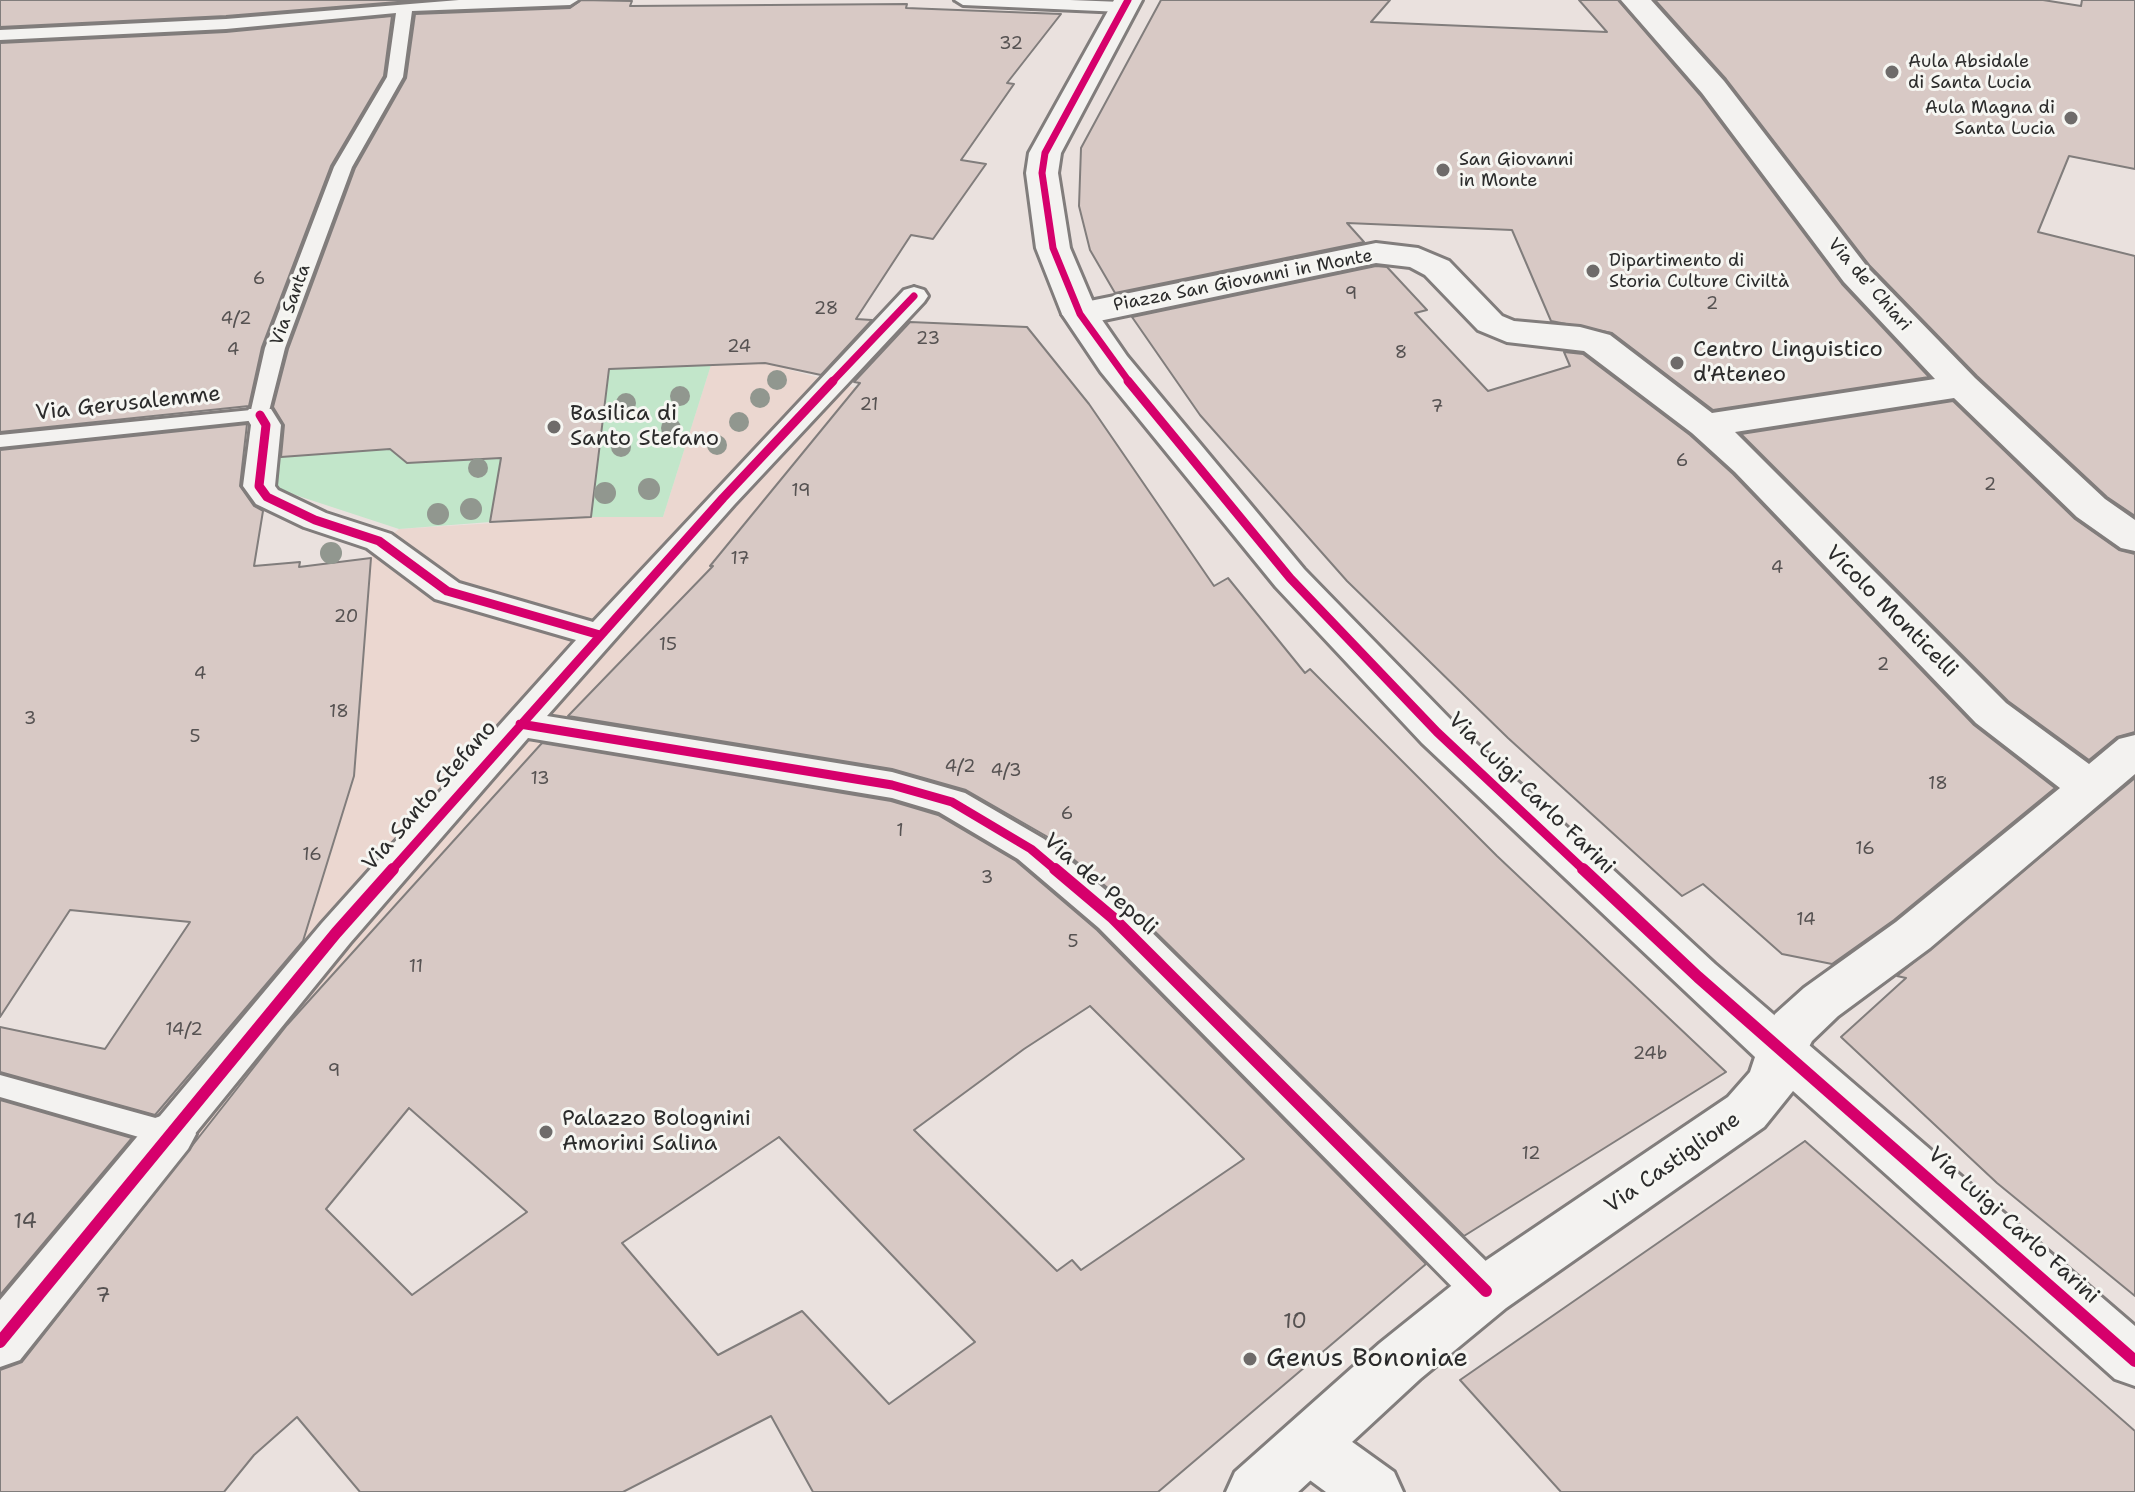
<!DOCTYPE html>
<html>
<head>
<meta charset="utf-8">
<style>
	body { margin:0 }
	canvas { display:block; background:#eae1de }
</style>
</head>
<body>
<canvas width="2135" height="1492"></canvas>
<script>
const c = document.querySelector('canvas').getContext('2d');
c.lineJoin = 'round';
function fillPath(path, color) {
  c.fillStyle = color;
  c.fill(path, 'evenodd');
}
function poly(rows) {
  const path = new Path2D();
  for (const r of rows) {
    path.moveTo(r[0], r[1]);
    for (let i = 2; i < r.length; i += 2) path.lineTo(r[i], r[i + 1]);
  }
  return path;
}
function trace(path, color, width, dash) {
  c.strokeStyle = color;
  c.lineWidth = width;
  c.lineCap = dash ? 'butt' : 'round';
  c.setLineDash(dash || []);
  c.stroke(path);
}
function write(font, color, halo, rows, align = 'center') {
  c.font = font + ' "Shantell Sans",sans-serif';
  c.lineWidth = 6;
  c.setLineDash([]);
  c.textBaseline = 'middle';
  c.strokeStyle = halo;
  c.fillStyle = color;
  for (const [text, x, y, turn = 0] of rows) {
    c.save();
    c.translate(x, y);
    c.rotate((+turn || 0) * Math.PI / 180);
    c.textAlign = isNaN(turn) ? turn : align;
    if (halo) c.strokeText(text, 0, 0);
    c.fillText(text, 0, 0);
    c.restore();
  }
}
const built = poly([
	[765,363,856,388,742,690,712,744,554,742,734,769,709,810,397,1122,278,1268,0,1492,0,1166,39,1104,129,1134,148,1116,68,1090,105,1049,195,915,326,564,371,558,374,549,399,529,591,517,663,517,711,365]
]);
const green = poly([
	[711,365,663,517,591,517,608,369],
	[505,435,490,522,399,529,274,488,276,456,390,449,407,463]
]);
const building = poly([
	[0,0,422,0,226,16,0,27,0,0],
	[581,0,632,1,630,6,907,4,906,8,1061,14,1007,83,1014,84,961,160,986,164,933,239,911,235,856,319,872,320,821,375,765,363,609,369,591,517,490,522,501,458,407,463,390,449,281,457,284,425,273,407,288,349,355,168,406,78,415,14,570,8,581,0],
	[1161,0,1390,0,1371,22,1607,32,1579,0,1618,0,1700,95,1842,284,1929,377,1713,410,1612,333,1551,321,1512,230,1347,223,1364,242,1115,293,1090,250,1079,206,1081,148,1161,0],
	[1655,0,2043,0,2081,6,2082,0,2135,0,2135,169,2069,156,2038,232,2135,256,2135,516,2107,497,1977,376,1870,266,1726,79,1655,0],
	[392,16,384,76,331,166,262,347,249,406,0,432,0,43,226,32,392,16],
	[1376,266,1387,267,1427,310,1415,313,1488,391,1570,366,1564,352,1583,354,1690,435,1733,474,1974,725,2055,788,1894,920,1832,964,1782,954,1703,884,1682,896,1508,738,1347,581,1200,415,1132,317,1376,266],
	[910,322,1027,327,1089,404,1214,586,1228,578,1305,673,1310,669,1497,856,1726,1072,1464,1236,1129,906,1046,836,966,790,892,769,568,716,713,566,710,566,860,383,854,382,910,322],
	[1953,401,2075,519,2119,550,2135,554,2135,732,2117,737,2089,760,2008,701,1741,434,1953,401],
	[247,424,240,486,254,506,263,511,254,566,300,562,299,567,371,558,354,776,303,941,155,1115,0,1072,0,1027,105,1049,190,922,70,910,0,1017,0,450,247,424],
	[542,743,891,801,938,815,1016,861,1097,930,1426,1264,1158,1492,813,1492,771,1416,623,1492,360,1492,297,1417,254,1455,224,1492,0,1492,0,1370,22,1362,287,1025,542,743],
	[1090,1006,1244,1159,1081,1270,1072,1260,1057,1271,914,1130,1024,1049,1090,1006],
	[409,1108,527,1212,412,1295,326,1209,409,1108],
	[779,1137,975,1342,889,1404,802,1311,718,1355,622,1243,779,1137],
	[2135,778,2135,1296,1997,1183,1841,1037,1906,978,1897,976,2135,778],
	[0,1100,132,1138,0,1295,0,1100],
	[1805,1141,2135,1431,2135,1492,1561,1492,1460,1380,1805,1141]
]);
const service = poly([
	[459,0,578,0,570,5,412,11,403,77,352,167,285,348,267,419,0,447,0,435,251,410,265,348,334,167,387,77,396,13,226,29,0,40,0,30,226,19,459,0],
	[955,0,1070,0,1122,2,1130,7,1122,12,963,5,955,0],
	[0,1075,170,1122,180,1126,184,1134,180,1142,170,1146,0,1097,0,1075]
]);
const pedestrian = poly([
	[914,287,924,290,928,296,924,302,734,505,547,716,892,772,965,793,1044,839,1127,908,1502,1277,1509,1291,1502,1305,1486,1311,1470,1305,1099,928,1018,859,939,812,892,798,528,738,350,943,185,1146,170,1151,155,1146,149,1134,155,1122,322,923,576,640,435,599,367,548,304,527,256,504,243,486,251,425,245,415,249,409,271,409,281,425,275,486,278,490,326,513,391,534,459,583,593,622,904,290,914,287]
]);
const minor = poly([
	[1621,0,1651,0,1724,81,1868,268,1975,378,2105,499,2135,520,2135,551,2121,548,2077,517,1954,398,1735,432,2006,703,2089,764,2119,739,2135,735,2135,774,1930,948,1838,1016,1812,1041,1800,1064,1782,1070,1764,1064,1757,1050,1775,1014,1804,988,1896,922,2060,788,1976,723,1735,472,1692,433,1584,351,1507,342,1478,330,1425,275,1410,267,1376,263,1080,325,1068,321,1062,314,1068,307,1080,303,1376,243,1418,248,1449,261,1502,316,1514,321,1580,327,1610,335,1712,413,1935,379,1844,282,1702,93,1621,0],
	[170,1113,188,1119,196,1134,188,1149,20,1360,0,1367,0,1300,152,1119,170,1113],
	[1309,1418,1330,1426,1394,1472,1403,1492,1326,1492,1288,1464,1280,1445,1288,1426,1309,1418]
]);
const tertiary = poly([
	[1114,0,1142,0,1061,153,1058,173,1070,248,1098,314,1127,356,1304,569,1452,721,1715,964,2135,1326,2135,1386,2115,1379,1793,1091,1764,1127,1506,1308,1420,1379,1298,1492,1226,1492,1235,1472,1380,1343,1466,1274,1728,1097,1750,1072,1755,1057,1422,743,1276,587,1101,372,1062,314,1036,248,1026,173,1029,153,1114,0]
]);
const cyclewayFar2 = poly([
	[1128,0,1045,153,1042,173,1053,248,1080,314,1130,383],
	[831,383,914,296]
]);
const cyclewayFar1 = poly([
	[1128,381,1290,578,1437,732,1585,871],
	[260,415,266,425,259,486,267,497,315,520,379,541,447,591,600,635],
	[520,724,892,785,952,802,1031,849,1057,871],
	[391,871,723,498,833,381]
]);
const cycleway = poly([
	[1055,869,1113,918,1486,1291],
	[1583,869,1698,977,2135,1361],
	[0,1342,336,933,393,869]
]);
const trees = [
	[777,380,10],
	[680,396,10],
	[760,398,10],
	[626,403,10],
	[739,422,10],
	[671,428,10],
	[717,445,10],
	[621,447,10],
	[478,468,10],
	[649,489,11],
	[605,493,11],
	[471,509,11],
	[438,514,11],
	[331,553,11]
];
const markers = [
	[1892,72,8,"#6e6b6a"],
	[2071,118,8,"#6e6b6a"],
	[1443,170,8,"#6e6b6a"],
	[1593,271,8,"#6e6b6a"],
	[1677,363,8,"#6e6b6a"],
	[554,427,8,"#6e6b6a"],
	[546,1132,8,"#6e6b6a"],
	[1250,1359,8,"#6e6b6a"]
];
const numberNames = [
	["32",1011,44],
	["6",259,279],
	["9",1351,294],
	["2",1712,304],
	["28",826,309],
	["4/2",236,319],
	["23",928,339],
	["24",739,347],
	["4",233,350],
	["8",1401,353],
	["21",869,405],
	["7",1437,407],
	["6",1682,461],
	["2",1990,485],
	["19",801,491],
	["17",740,559],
	["4",1777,568],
	["20",346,617],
	["15",668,645],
	["2",1883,665],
	["4",200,674],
	["18",339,712],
	["3",30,719],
	["5",195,737],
	["4/2",960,767],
	["4/3",1006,771],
	["13",540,779],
	["18",1938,784],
	["6",1067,814],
	["1",900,831],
	["16",1865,849],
	["16",312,855],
	["3",987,878],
	["14",1806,920],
	["5",1073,942],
	["11",416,967],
	["14/2",184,1030],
	["24b",1650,1054],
	["9",334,1071],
	["12",1531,1154]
];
const farPoinames = [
	["Aula Absidale",1908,62],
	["di Santa Lucia",1908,83],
	["Aula Magna di",2055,108,"right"],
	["Santa Lucia",2055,129,"right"],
	["San Giovanni",1459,160],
	["in Monte",1459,181],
	["Dipartimento di",1609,261],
	["Storia Culture Civiltà",1609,282]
];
const farStreetnames = [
	["Piazza San Giovanni in Monte",1243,281,-11],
	["Via de' Chiari",1869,285,49],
	["Via Santa",291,305,-70]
];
const poiNames = [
	["Centro Linguistico",1693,350],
	["d'Ateneo",1693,375],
	["Basilica di",570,414],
	["Santo Stefano",570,439],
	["Palazzo Bolognini",562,1119],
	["Amorini Salina",562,1144]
];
const streetNames = [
	["Via Gerusalemme",128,404,-6],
	["Vicolo Monticelli",1891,612,45],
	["Via Luigi Carlo Farini",1531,794,44],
	["Via Santo Stefano",430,796,-49],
	["Via de' Pepoli",1100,885,41],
	["Via Castiglione",1673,1163,-35],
	["Via Luigi Carlo Farini",2013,1226,42]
];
const nearNumbernames = [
	["14",25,1222],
	["7",103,1296],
	["10",1295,1322]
];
const nearPoinames = [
	["Genus Bononiae",1266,1359]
];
fillPath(built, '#ebd7d0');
fillPath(green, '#c2e6ca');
fillPath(building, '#d8c9c5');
trace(building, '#817d7c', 2);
trace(service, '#817d7c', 6);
trace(pedestrian, '#817d7c', 6);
trace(minor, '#817d7c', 6);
trace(tertiary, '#817d7c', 6);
fillPath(service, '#f3f2f0');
fillPath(pedestrian, '#f3f2f0');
fillPath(minor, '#f3f2f0');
fillPath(tertiary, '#f3f2f0');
trace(cyclewayFar2, '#d6006c', 7);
trace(cyclewayFar1, '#d6006c', 9);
trace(cycleway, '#d6006c', 12);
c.fillStyle = '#91978f';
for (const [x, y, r] of trees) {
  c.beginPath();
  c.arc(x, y, r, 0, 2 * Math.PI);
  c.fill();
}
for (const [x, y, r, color] of markers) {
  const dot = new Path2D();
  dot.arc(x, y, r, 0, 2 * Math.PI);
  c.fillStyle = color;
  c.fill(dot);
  trace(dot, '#f6f6f2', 3);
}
write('18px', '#565252', null, numberNames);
write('18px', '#2b2b2b', '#f6f6f2', farPoinames, 'left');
write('18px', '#2b2b2b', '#f6f6f2', farStreetnames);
write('22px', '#2b2b2b', '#f6f6f2', poiNames, 'left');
write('22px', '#2b2b2b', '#f6f6f2', streetNames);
write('22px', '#565252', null, nearNumbernames);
write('26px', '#2b2b2b', '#f6f6f2', nearPoinames, 'left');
</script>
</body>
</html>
